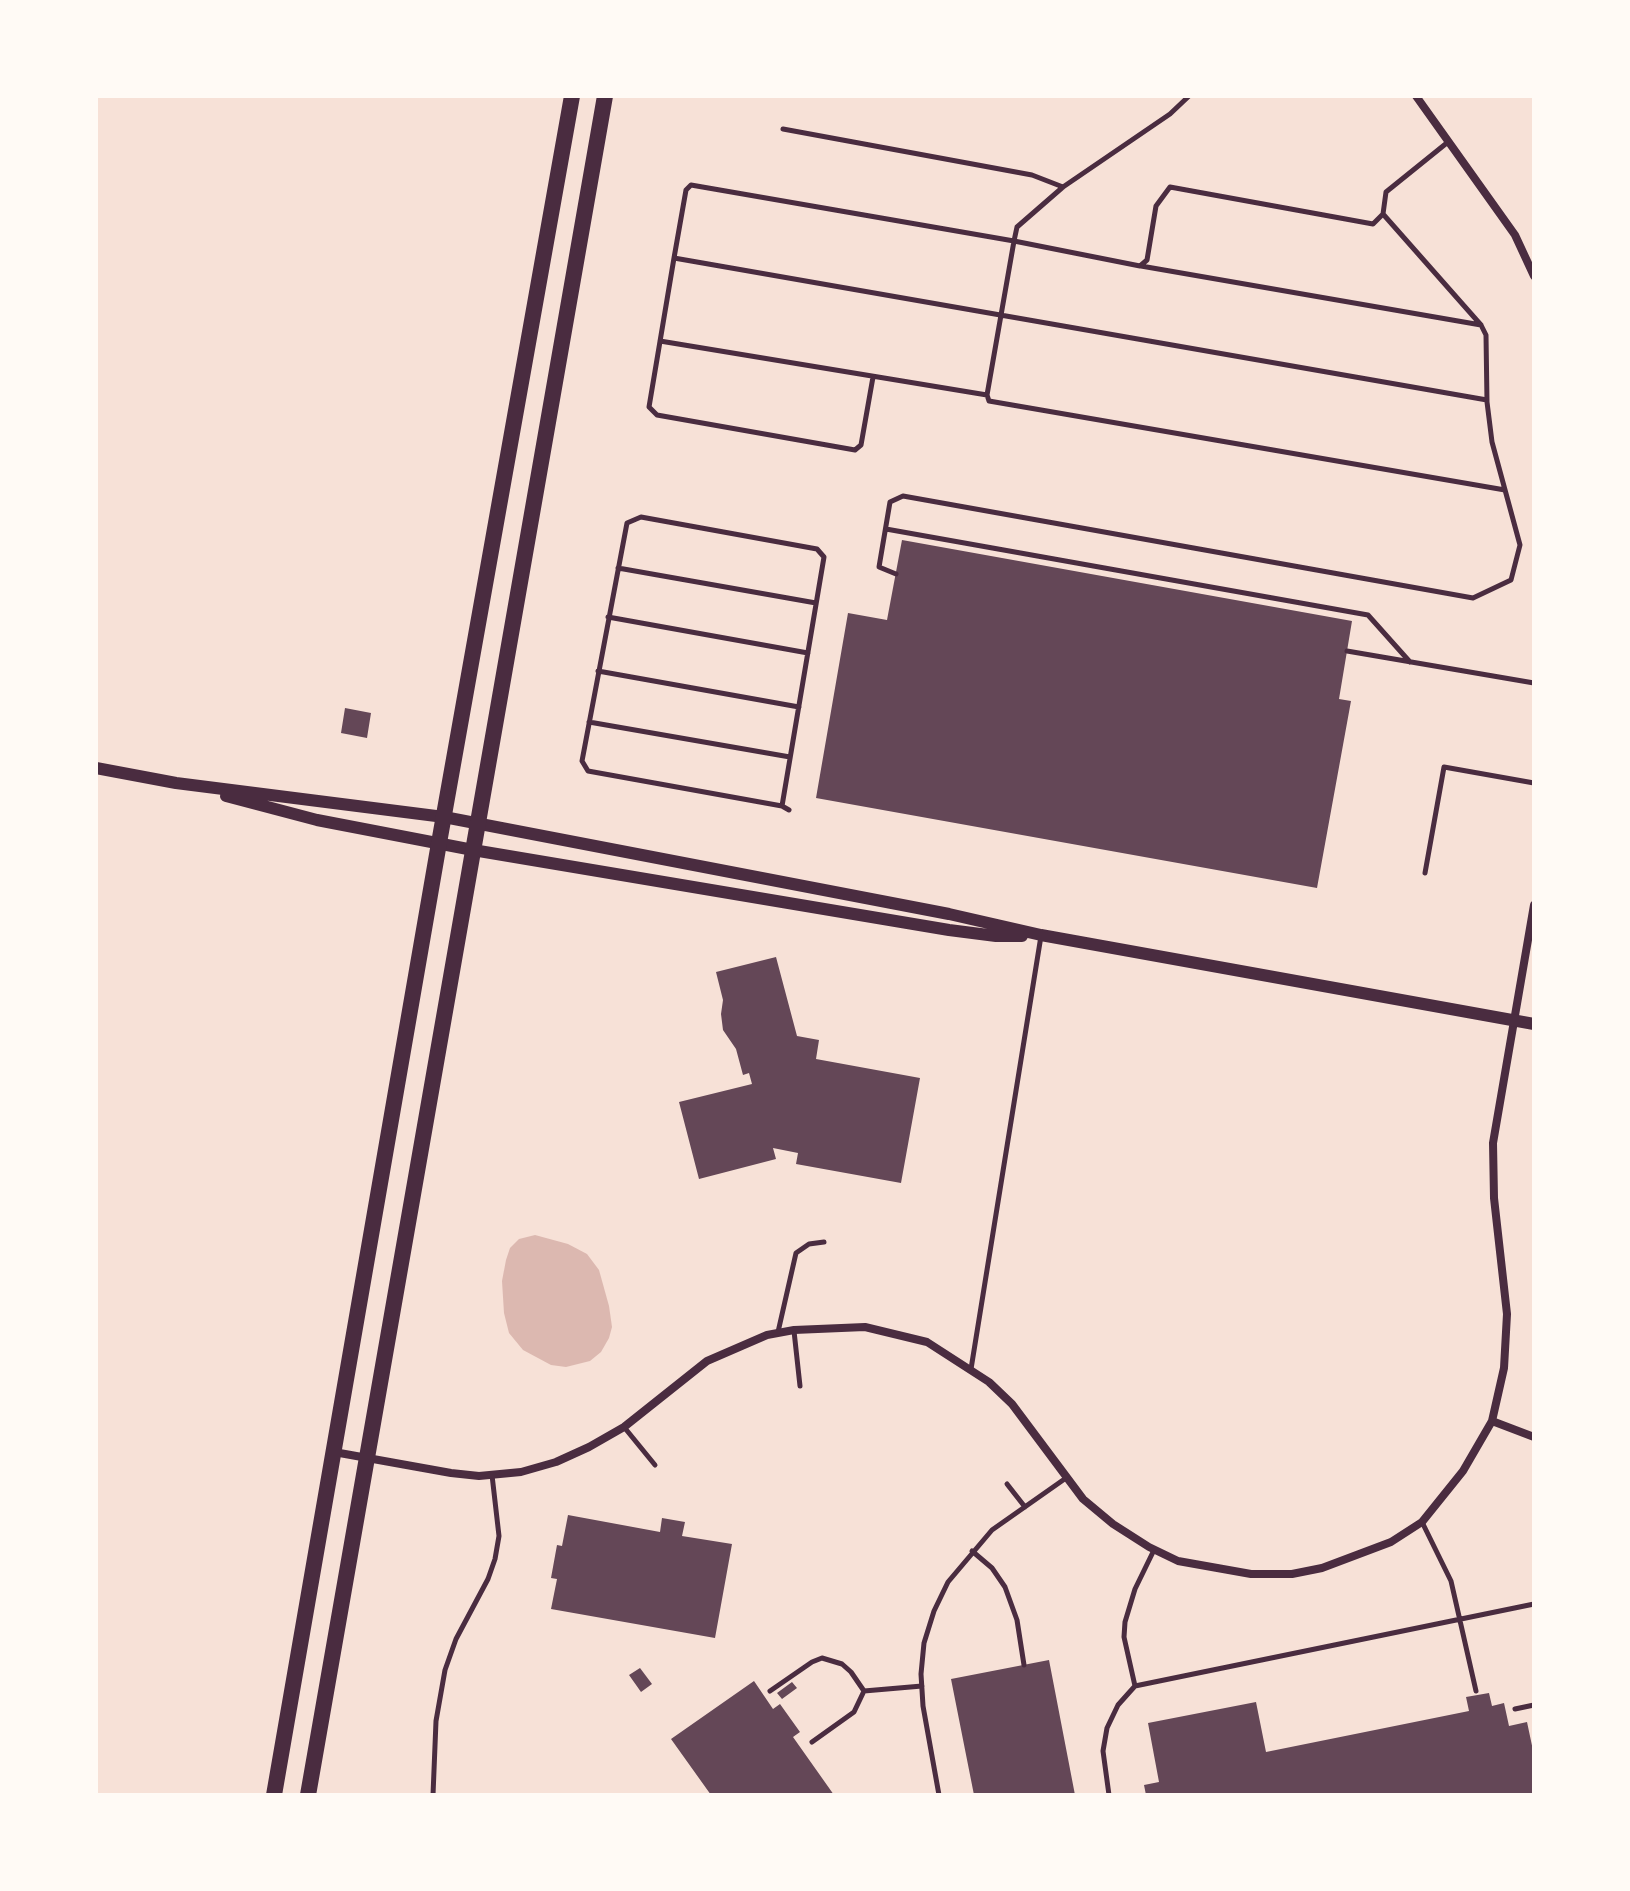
<!DOCTYPE html>
<html>
<head>
<meta charset="utf-8">
<style>
	body { margin:0 }
	#map { position:relative; width:1630px; height:1891px; overflow:hidden; background:#f7e1d7; font-family:"Titillium Web",sans-serif }
	canvas { display:block }
	.frame { position:absolute; inset:0; border:98px solid #fffaf5; pointer-events:none }
</style>
</head>
<body>
<div id="map">
<canvas width="1630" height="1891"></canvas>
<div class="frame"></div>
</div>
<script>
const c = document.querySelector('canvas').getContext('2d');
c.lineJoin = 'round';
function fillPath(path, color) {
  c.fillStyle = color;
  c.fill(path, 'evenodd');
}
function poly(rows) {
  const path = new Path2D();
  for (const r of rows) {
    path.moveTo(r[0], r[1]);
    for (let i = 2; i < r.length; i += 2) path.lineTo(r[i], r[i + 1]);
  }
  return path;
}
function trace(path, color, width, dash) {
  c.strokeStyle = color;
  c.lineWidth = width;
  c.lineCap = dash ? 'butt' : 'round';
  c.setLineDash(dash || []);
  c.stroke(path);
}
const water = poly([
	[535,1235,568,1244,587,1254,599,1270,609,1306,612,1327,609,1338,601,1352,590,1361,566,1367,551,1365,523,1350,509,1333,504,1313,502,1281,506,1260,510,1248,519,1239]
]);
const building = poly([
	[902,540,1352,621,1339,699,1351,701,1317,888,816,798,848,613,887,620],
	[345,708,371,713,367,738,341,733],
	[776,957,797,1036,819,1040,816,1059,920,1078,901,1183,796,1164,798,1153,773,1148,776,1159,699,1179,679,1102,752,1084,749,1073,743,1075,736,1049,723,1030,721,1014,723,1000,716,972],
	[568,1515,660,1532,662,1518,685,1522,682,1536,732,1544,715,1638,551,1609,557,1579,551,1578,557,1545,562,1546],
	[1049,1660,1075,1795,974,1795,951,1679],
	[640,1668,652,1684,641,1692,629,1675],
	[754,1681,773,1709,780,1704,800,1732,793,1737,834,1795,711,1795,671,1739],
	[792,1682,797,1688,782,1699,777,1693],
	[1489,1693,1492,1706,1504,1703,1509,1726,1527,1722,1534,1755,1534,1795,1146,1795,1144,1785,1159,1782,1148,1723,1256,1702,1266,1752,1469,1711,1466,1697]
]);
const service = poly([
	[783,129,1032,175,1063,187],
	[1383,214,1373,224,1170,187,1156,206,1147,260,1140,266,1014,241,987,395,989,401,1505,490],
	[674,258,686,190,691,185,1014,241,1017,227,1063,187,1170,114,1189,96],
	[1141,266,1481,325],
	[660,341,987,395],
	[873,377,861,445,855,450,657,415,649,407,674,258,1487,400],
	[886,529,1368,615,1410,662],
	[618,568,816,603],
	[896,574,879,567,890,502,903,496,1473,598,1511,580,1520,545,1492,442,1487,402,1486,335,1481,325,1383,214,1386,192,1448,142],
	[608,617,808,653],
	[1347,651,1534,683],
	[598,671,799,707],
	[589,722,790,757],
	[782,806,588,771,582,761,627,523,641,517,817,549,824,557,782,806,789,810],
	[1425,873,1444,767,1534,783],
	[794,1331,800,1386],
	[778,1332,796,1253,809,1244,824,1242],
	[971,1369,1041,936],
	[624,1427,655,1465],
	[1007,1484,1025,1507],
	[1422,1522,1451,1581,1476,1691],
	[1154,1550,1135,1589,1125,1622,1124,1637,1135,1686,1534,1604],
	[972,1551,992,1568,1005,1587,1017,1620,1024,1665],
	[770,1691,812,1662,822,1658,842,1664,851,1672,864,1691],
	[1515,1709,1534,1705],
	[812,1742,854,1712,864,1691,922,1686],
	[433,1795,436,1721,445,1670,456,1639,488,1579,495,1559,499,1536,492,1475],
	[939,1795,923,1706,921,1674,924,1643,934,1611,948,1582,992,1530,1066,1478],
	[1109,1795,1103,1751,1107,1728,1118,1705,1135,1686]
]);
const minor = poly([
	[1416,96,1515,235,1534,276],
	[1492,1421,1534,1437],
	[334,1452,451,1473,479,1476,521,1472,556,1462,589,1447,624,1427,707,1361,767,1335,794,1330,865,1327,927,1342,989,1382,1012,1404,1083,1499,1113,1524,1149,1547,1178,1561,1251,1574,1292,1574,1322,1568,1391,1542,1422,1522,1463,1471,1492,1421,1504,1368,1507,1314,1494,1198,1493,1143,1534,905]
]);
const tertiary = poly([
	[96,768,176,783,444,817,949,914,1041,935,1534,1024],
	[226,796,317,820,473,850,949,930,996,936,1022,936]
]);
const primary = poly([
	[274,1795,439,843,572,96],
	[308,1795,605,96]
]);
fillPath(water, '#dcb8b0');
fillPath(building, '#644757');
trace(service, '#4a2c40', 5);
trace(minor, '#4a2c40', 8);
trace(tertiary, '#4a2c40', 12);
trace(primary, '#4a2c40', 16);
</script>
</body>
</html>
